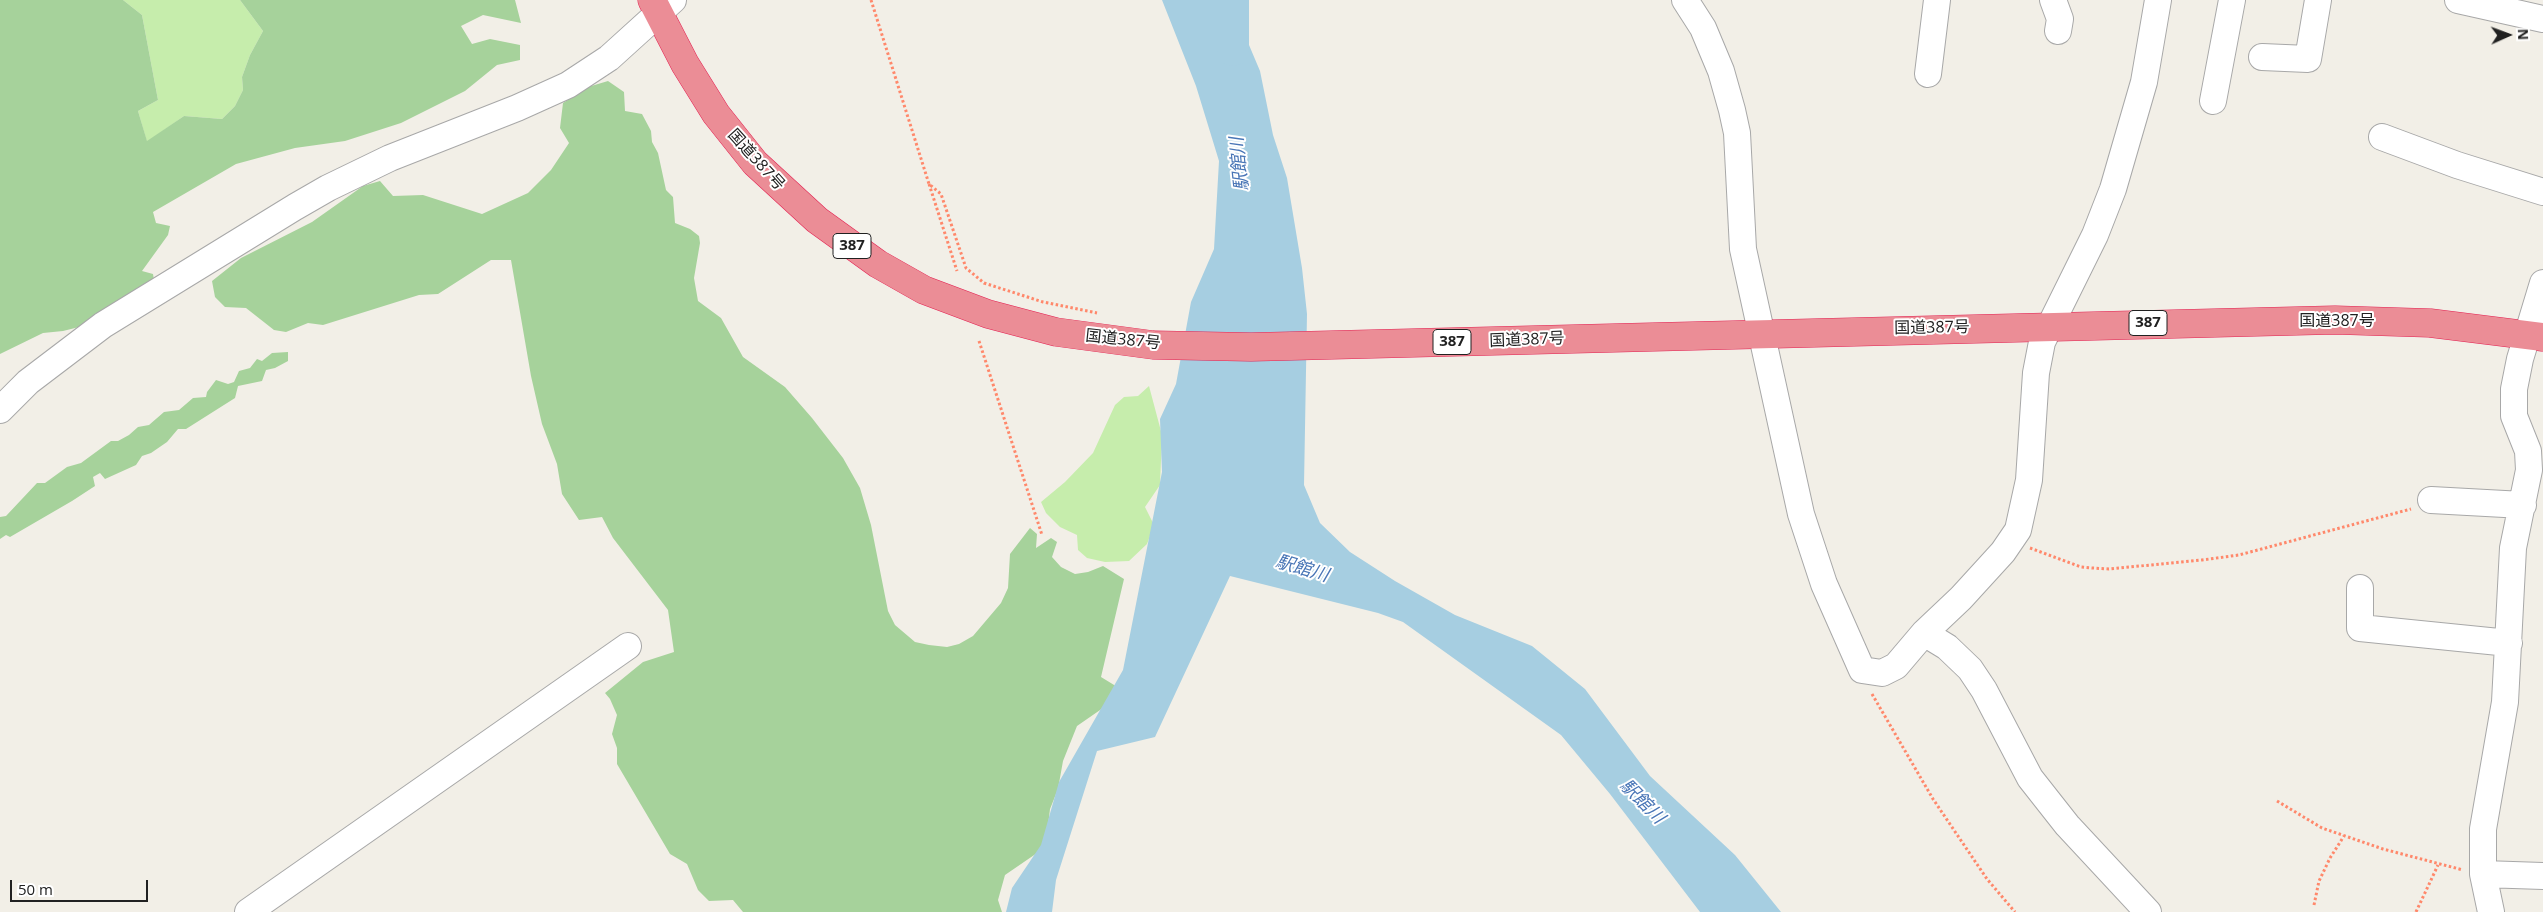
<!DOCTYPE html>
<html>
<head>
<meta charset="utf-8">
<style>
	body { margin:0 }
	#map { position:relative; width:2543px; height:912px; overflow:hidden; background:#f2efe7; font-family:"Open Sans",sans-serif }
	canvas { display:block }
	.north { position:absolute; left:2483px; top:10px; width:50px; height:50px; -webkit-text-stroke:4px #fff; paint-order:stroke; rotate:88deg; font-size:14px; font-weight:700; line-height:20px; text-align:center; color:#212121 }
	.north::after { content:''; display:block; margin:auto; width:18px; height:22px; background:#212121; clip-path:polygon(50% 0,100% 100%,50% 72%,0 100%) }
	.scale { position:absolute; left:10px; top:880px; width:138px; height:22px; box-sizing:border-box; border:2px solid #212121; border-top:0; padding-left:6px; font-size:15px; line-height:18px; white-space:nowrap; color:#212121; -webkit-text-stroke:4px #fff; paint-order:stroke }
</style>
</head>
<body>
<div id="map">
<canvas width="2543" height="912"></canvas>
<div class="north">N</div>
<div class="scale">50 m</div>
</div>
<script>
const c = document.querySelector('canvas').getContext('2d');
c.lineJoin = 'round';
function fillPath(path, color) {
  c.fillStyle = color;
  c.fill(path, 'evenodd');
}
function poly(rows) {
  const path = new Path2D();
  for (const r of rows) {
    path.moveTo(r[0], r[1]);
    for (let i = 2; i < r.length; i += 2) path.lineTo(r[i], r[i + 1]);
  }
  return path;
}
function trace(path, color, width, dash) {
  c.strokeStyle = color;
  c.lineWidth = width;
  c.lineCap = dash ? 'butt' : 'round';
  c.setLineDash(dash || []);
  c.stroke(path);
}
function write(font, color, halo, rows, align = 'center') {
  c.font = font + ' "Open Sans","Noto Sans JP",sans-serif';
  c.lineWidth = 4;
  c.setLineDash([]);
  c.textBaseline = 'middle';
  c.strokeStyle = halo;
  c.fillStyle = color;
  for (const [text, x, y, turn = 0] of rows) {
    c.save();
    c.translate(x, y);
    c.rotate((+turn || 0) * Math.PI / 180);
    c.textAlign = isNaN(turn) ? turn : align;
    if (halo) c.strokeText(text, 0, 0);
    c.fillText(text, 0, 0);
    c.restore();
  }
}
const grass = poly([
	[123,0,240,0,263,31,250,55,242,77,243,90,235,106,222,119,184,116,147,142,138,111,158,100,142,15],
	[1149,386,1162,435,1160,485,1145,507,1154,525,1147,544,1129,561,1105,562,1087,558,1078,550,1077,535,1060,527,1046,513,1041,502,1065,482,1093,453,1115,405,1124,397,1138,396]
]);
const forest = poly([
	[0,0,123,0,142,15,158,100,138,111,147,141,184,116,222,119,235,106,243,90,242,77,250,55,263,31,240,0,515,0,521,23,483,15,461,26,472,44,490,39,520,45,520,60,497,65,465,91,401,123,345,141,295,148,236,164,153,212,156,223,170,226,168,235,142,271,153,274,154,280,83,326,63,331,43,333,0,354],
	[608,81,624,92,625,111,642,114,651,131,652,142,658,153,666,190,673,197,675,223,690,229,699,236,700,243,694,278,698,301,721,318,743,357,785,387,812,418,843,458,860,488,871,525,888,611,895,625,915,642,929,645,947,647,959,644,973,636,1001,603,1008,588,1010,554,1030,528,1037,534,1036,548,1051,538,1057,542,1052,557,1061,567,1075,574,1088,572,1103,566,1124,579,1101,677,1119,688,1103,708,1077,726,1063,761,1058,789,1050,809,1047,834,1040,851,1005,875,998,900,1002,912,743,912,733,900,709,901,698,890,687,864,670,854,617,764,617,748,612,734,617,715,610,699,605,693,643,662,674,652,668,610,613,538,602,517,579,520,562,494,557,464,542,424,531,376,511,260,491,260,438,294,419,295,323,325,308,323,286,332,274,330,246,308,225,307,215,297,212,281,241,258,312,222,363,186,380,181,393,196,423,195,482,214,528,193,551,170,569,143,560,128,563,103,588,87],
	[288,352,288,361,275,368,266,370,262,381,238,386,235,398,186,429,178,429,167,442,151,453,142,456,136,465,105,479,100,473,93,477,95,486,72,501,10,537,6,535,0,539,0,517,6,516,37,483,45,483,67,467,81,463,111,441,118,441,129,435,138,427,149,425,164,412,179,410,193,398,206,397,207,392,216,380,228,384,234,382,239,371,250,368,257,359,262,361,272,353]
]);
const water = poly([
	[1162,0,1230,0,1260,71,1273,135,1287,178,1302,268,1307,314,1304,485,1320,523,1350,552,1395,581,1455,615,1532,646,1585,689,1650,776,1735,855,1781,912,1700,912,1610,794,1561,735,1403,622,1378,613,1230,576,1155,737,1097,751,1056,880,1052,912,1006,912,1012,888,1041,845,1059,782,1123,670,1162,472,1160,419,1176,384,1191,302,1214,249,1219,161,1196,86]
]);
const river = poly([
	[1233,50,1233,0]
]);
const path = poly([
	[871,0,929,184,941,194,966,268,984,283,1043,302,1097,313],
	[929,184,957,271],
	[979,341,1042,535],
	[2030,548,2081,567,2092,568,2109,569,2202,560,2239,555,2411,509],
	[1872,694,1933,799,1987,879,2015,912],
	[2277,801,2322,828,2383,849,2463,870],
	[2314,905,2319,881,2330,858,2344,836],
	[2416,912,2438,865]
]);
const minor = poly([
	[1685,0,1703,28,1721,71,1732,110,1737,133,1743,249,1801,514,1824,584,1862,670,1882,673,1896,666,1924,633,1961,598,2003,552,2018,530,2029,480,2036,373,2042,342,2095,235,2113,189,2144,82,2158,0],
	[2053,0,2060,19,2058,31],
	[2458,0,2543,19],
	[2262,57,2308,59,2318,0],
	[1928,74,1937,0],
	[2213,101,2232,0],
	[2382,137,2457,165,2543,192],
	[0,410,28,382,103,325,295,207,328,188,390,158,517,108,568,85,609,58,673,0],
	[2431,500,2523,505],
	[2360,588,2360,628,2509,643],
	[1924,633,1947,647,1970,669,1984,690,2030,778,2067,825,2148,912],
	[2483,874,2543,876],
	[248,912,628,646],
	[2491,912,2483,874,2483,829,2505,702,2513,548,2529,470,2528,451,2514,416,2514,389,2520,359,2543,283]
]);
const highway = poly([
	[652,0,685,64,716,114,755,163,817,220,878,264,924,290,988,314,1056,332,1153,345,1251,347,2335,320,2430,323,2543,337]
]);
const shields = [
	[852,246,38],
	[2148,323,38],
	[1452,342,38]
];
const shieldNames = [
	["387",852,246],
	["387",2148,323],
	["387",1452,342]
];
const streetNames = [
	["国道387号",756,160,48],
	["国道387号",2337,321],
	["国道387号",1932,328,-1],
	["国道387号",1123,340,6],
	["国道387号",1527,340,-2]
];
const waterNames = [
	["駅館川",1240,164,-96],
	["駅館川",1302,569,16],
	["駅館川",1642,802,45]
];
fillPath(grass, '#c6edac');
fillPath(forest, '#a6d29b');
fillPath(water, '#a6cee1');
trace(river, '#a6cee1', 32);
trace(minor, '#a8a8a8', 28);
trace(highway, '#e32152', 29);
trace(path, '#ff886b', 3, [2.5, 2.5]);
trace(minor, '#fff', 26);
trace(highway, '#eb8d96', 28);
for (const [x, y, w] of shields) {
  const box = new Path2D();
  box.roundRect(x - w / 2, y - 12.5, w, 25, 4);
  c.fillStyle = '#fff';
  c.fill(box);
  trace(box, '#212121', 1);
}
write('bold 15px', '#212121', null, shieldNames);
write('16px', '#212121', '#fff', streetNames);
write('italic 18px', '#4875b6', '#fff', waterNames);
</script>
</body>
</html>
